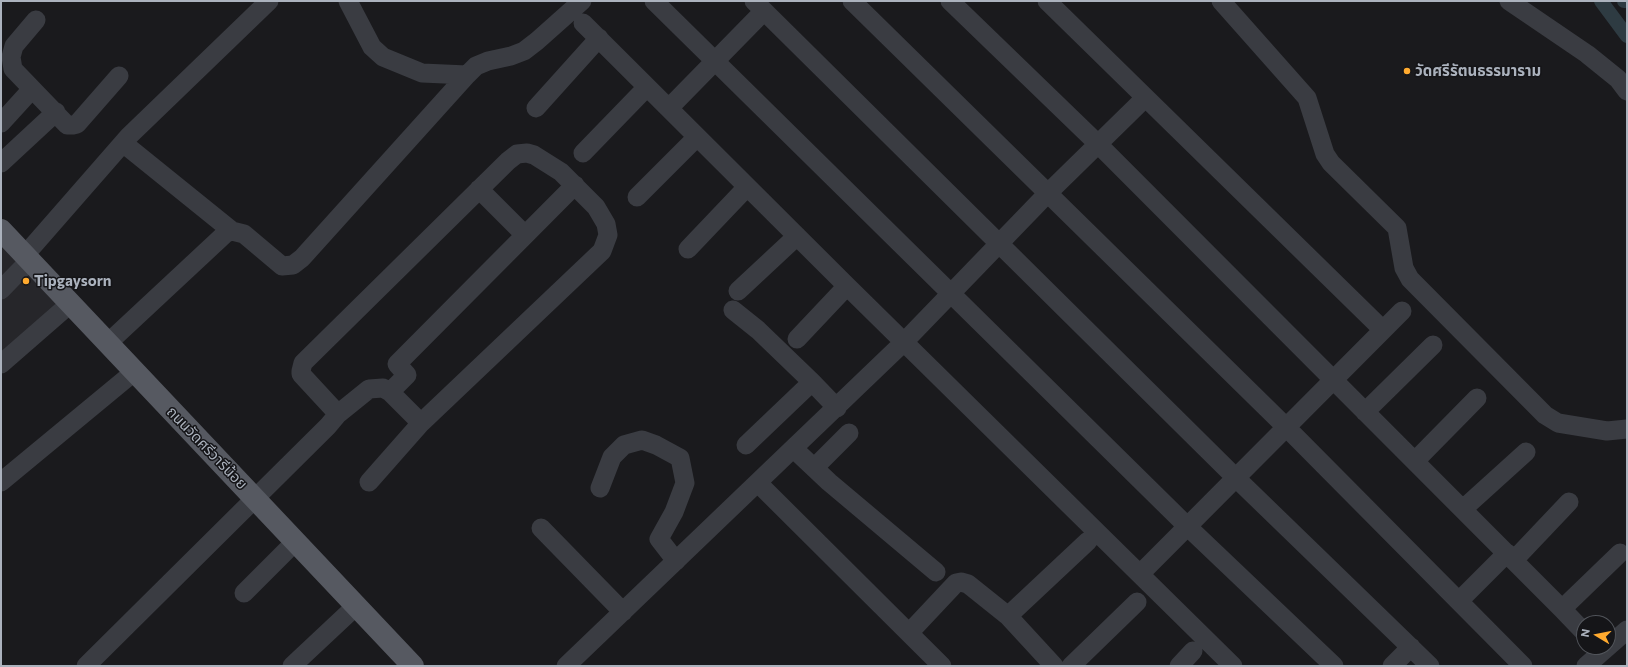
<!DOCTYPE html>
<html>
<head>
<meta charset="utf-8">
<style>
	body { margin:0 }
	#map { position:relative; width:1628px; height:667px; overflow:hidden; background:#1a1a1d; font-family:Commissioner,sans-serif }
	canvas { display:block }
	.frame { position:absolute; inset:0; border:2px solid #abb2bd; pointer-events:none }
	.north { position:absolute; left:1576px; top:615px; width:40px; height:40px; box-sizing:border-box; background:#151518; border:1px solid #51545a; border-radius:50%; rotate:280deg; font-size:11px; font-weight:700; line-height:16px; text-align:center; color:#abb2bd }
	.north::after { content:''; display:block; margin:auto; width:14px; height:18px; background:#ffaa2f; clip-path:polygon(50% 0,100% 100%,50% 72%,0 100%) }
</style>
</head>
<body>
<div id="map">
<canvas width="1628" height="667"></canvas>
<div class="frame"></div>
<div class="north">N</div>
</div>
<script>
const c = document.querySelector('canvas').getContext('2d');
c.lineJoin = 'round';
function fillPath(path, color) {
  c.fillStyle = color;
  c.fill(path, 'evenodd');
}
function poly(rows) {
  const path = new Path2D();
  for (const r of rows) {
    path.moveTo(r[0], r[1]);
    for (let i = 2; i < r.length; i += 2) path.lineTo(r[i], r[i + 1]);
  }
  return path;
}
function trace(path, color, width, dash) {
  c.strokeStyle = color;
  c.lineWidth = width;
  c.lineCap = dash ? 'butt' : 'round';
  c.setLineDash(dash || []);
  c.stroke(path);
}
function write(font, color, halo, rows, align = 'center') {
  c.font = font + ' Commissioner,"Noto Sans Thai",sans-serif';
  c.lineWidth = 3;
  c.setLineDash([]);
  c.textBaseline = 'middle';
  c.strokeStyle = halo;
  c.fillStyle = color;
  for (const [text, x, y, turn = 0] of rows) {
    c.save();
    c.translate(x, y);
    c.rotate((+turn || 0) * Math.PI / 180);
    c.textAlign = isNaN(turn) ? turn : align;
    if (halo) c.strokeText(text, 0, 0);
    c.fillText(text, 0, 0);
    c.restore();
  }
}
const built = poly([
	[1,230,75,307,1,370]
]);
const canal = poly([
	[1601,1,1627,36],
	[1624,1,1627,1]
]);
const minor = poly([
	[348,1,372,47,383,57,422,73,467,75],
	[654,1,1188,527,1334,666],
	[754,1,1236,478,1430,666],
	[852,1,1286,427,1523,666],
	[950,1,1098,144,1562,609,1584,632],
	[1047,1,1383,330],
	[1221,1,1307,98,1325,154,1331,163,1397,228,1404,268,1410,279,1545,415,1558,423,1607,431,1627,429],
	[1509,1,1587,54,1618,79,1627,91],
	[36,20,14,46,11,57,13,69,67,125,73,125,77,124,119,76],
	[583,23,847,286,1233,666],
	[536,108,599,38],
	[669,108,764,11],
	[1,123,32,89],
	[123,143,232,231],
	[583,153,647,87],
	[1,163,56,112],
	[479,189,525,235],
	[637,197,697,137],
	[688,249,747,187],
	[25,255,129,136,269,1],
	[1,290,30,260],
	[738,291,797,236],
	[733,310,758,330,812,382,837,408],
	[797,339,847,286],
	[108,343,226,233,232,231,244,234,282,266,293,265,302,258,467,75,476,66,488,61,511,56,524,51,537,41,582,1],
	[1,364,71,303],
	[390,392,407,375,397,364,575,185],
	[1365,412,1433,345],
	[338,414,301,374,301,371,303,363,508,161,517,154,527,153,534,155,561,172,596,207,606,224,608,235,602,251,421,423,369,482],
	[746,445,812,382],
	[794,449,829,482,936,572],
	[1415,461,1477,398],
	[814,468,849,433],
	[1,482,134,372],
	[758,483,942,666],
	[600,488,612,457,624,445,642,440,656,445,680,458,685,483,674,512,659,539,676,561],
	[1463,509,1526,452],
	[541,528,623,612],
	[1514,560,1569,502],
	[1140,574,1402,311],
	[244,593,295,542],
	[1459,601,1507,553],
	[1562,609,1620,553],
	[1008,616,1088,541],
	[909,633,956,583,961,582,968,584,1008,616,1054,666],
	[86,666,328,426,338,414,369,389,383,388,390,392,421,423],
	[292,666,356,606],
	[566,666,904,342,1048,193,1145,98],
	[1071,666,1137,602],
	[1179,666,1193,651],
	[1392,666,1411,647],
	[1586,666,1627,630]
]);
const major = poly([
	[1,230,413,666]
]);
const markers = [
	[1407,71,4,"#ffaa2f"],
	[26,281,4,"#ffaa2f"]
];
const poiNames = [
	["วัดศรีรัตนธรรมาราม",1415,71],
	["Tipgaysorn",34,281]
];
const streetNames = [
	["ถนนวัดศรีวารีน้อย",207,448,46]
];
fillPath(built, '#26262a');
trace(canal, '#2e3b42', 14);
trace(minor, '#3a3c42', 19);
trace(major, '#565961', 22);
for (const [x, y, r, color] of markers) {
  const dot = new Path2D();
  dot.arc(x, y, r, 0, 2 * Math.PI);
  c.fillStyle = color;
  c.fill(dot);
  trace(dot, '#151518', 1.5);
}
write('bold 15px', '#abb2bd', '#151518', poiNames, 'left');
write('15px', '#abb2bd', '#151518', streetNames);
</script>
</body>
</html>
